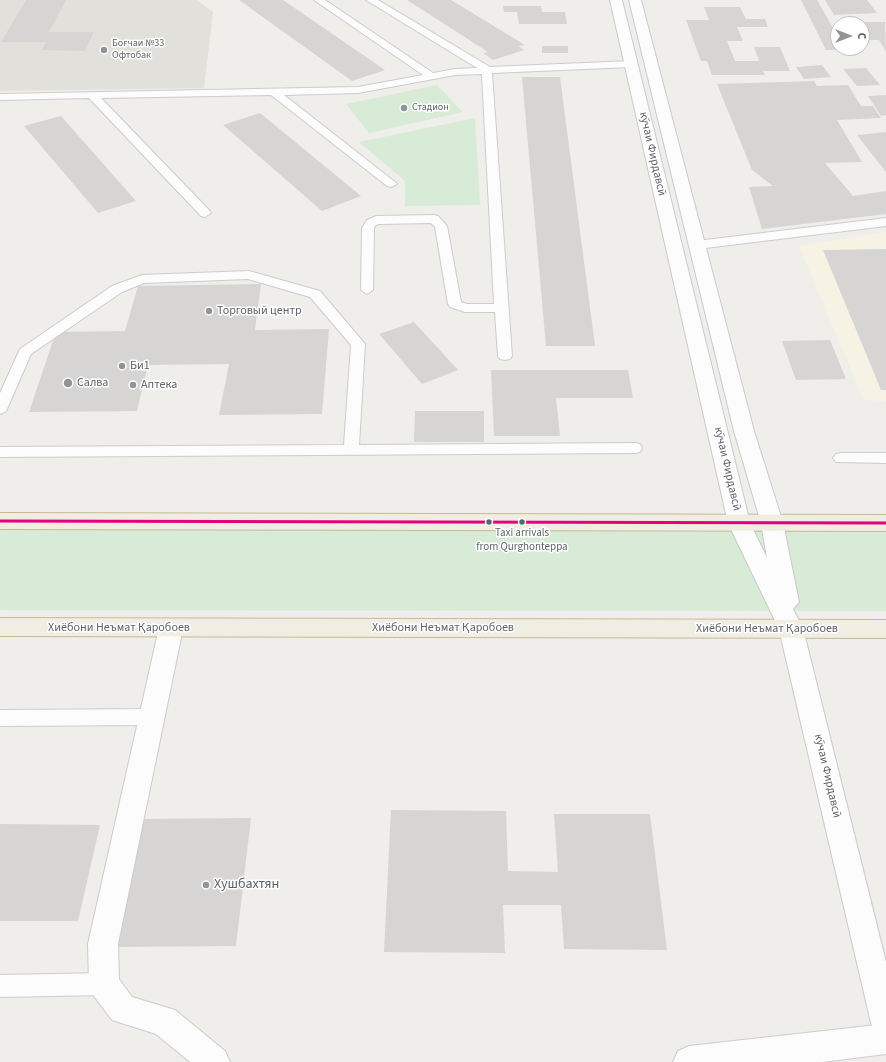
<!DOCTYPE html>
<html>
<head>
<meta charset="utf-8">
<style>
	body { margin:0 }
	#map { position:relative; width:886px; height:1062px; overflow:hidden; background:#efeeea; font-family:"Source Sans 3",sans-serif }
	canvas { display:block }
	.north { position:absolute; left:830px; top:16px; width:40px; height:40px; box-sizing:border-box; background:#fff; border:1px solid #bfc1c3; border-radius:50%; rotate:90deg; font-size:11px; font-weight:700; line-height:16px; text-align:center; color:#5f6368 }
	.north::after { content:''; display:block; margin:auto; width:14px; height:18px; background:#919496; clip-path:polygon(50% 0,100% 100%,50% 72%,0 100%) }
</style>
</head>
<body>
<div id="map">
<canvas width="886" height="1062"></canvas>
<div class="north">С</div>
</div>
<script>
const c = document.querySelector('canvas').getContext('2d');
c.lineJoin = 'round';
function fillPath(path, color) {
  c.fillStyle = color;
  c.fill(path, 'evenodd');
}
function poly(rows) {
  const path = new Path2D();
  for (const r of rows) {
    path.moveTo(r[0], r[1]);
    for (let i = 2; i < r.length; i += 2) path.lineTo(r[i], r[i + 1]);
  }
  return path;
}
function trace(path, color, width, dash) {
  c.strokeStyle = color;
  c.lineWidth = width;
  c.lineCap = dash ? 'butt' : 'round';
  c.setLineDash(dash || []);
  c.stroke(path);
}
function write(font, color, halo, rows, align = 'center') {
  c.font = font + ' "Source Sans 3",sans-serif';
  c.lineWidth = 3;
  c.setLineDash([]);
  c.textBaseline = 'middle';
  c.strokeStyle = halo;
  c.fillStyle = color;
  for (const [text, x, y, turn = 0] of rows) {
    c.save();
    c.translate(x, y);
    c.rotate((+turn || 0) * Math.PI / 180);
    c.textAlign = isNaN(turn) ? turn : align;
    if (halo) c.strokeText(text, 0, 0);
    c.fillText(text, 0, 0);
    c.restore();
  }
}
const commercial = poly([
	[886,232,886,401,864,400,799,246]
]);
const education = poly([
	[0,0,197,0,213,12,204,88,0,91]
]);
const green = poly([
	[437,85,463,112,369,133,346,104],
	[475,118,480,205,405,206,405,181,359,142],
	[0,527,886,530,886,611,0,610]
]);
const building = poly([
	[26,0,66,0,49,32,94,32,85,51,42,50,46,42,1,42],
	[239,0,283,0,385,70,352,81],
	[407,0,451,0,525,45,518,46,524,50,493,60,483,53,488,52],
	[801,0,817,0,838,37,838,48,844,48,845,50,826,50],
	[825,0,867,0,877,13,834,15],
	[503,6,541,6,542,12,565,12,567,24,519,24,517,12,504,12],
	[704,7,740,7,746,19,765,19,768,27,737,27,743,41,727,41,735,61,759,61,754,47,780,47,790,71,763,71,765,75,712,75,707,61,701,61,686,20,709,20],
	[841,22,885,22,886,51,879,40,862,40,862,24,842,24],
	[542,46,568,46,568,53,542,53],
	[822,65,831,77,804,79,796,67],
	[866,68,880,85,857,86,843,69],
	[522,77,560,77,595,346,546,346],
	[814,81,817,86,848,85,861,106,873,106,881,118,837,120,862,162,825,163,853,196,886,191,886,214,762,229,749,187,773,186,752,170,717,84],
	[886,95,886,115,881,116,868,96],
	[260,113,361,196,322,211,223,125],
	[61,116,136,201,98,213,24,126],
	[886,132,886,172,857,135],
	[886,249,886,390,881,390,823,250],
	[261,284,255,330,329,329,322,414,219,415,229,364,148,365,137,411,29,412,56,332,125,331,138,286],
	[414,322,458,370,422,384,379,334],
	[830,340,846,379,796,380,782,341],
	[491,370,628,370,633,398,556,398,560,436,494,436],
	[415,411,484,411,484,442,414,442],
	[391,810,506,811,508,871,558,872,554,814,650,814,667,950,564,949,561,905,503,905,505,953,384,952],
	[251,818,236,946,117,947,141,819],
	[0,824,100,825,78,921,0,921]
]);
const lane = poly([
	[314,0,325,0,433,73,455,69,477,68,366,0,378,0,490,67,631,61,636,64,631,67,492,73,512,356,510,359,505,360,500,359,498,356,495,312,465,312,450,307,448,304,435,227,431,223,379,224,376,225,374,228,373,290,367,294,361,290,362,228,367,220,376,216,434,215,438,216,447,226,461,302,467,304,494,304,482,74,455,75,358,93,284,95,395,182,397,184,391,187,387,186,271,95,101,98,209,210,211,213,205,217,201,216,89,98,0,100,0,94,358,87,423,75,314,0],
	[886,218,886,226,697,249,691,245,697,241,886,218],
	[249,271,320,291,365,344,359,445,635,443,640,444,642,448,640,452,635,453,0,457,0,447,344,445,351,345,310,297,248,279,144,283,122,292,31,354,7,409,5,412,0,414,0,393,20,349,112,286,142,275,249,271],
	[841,453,886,453,886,463,836,462,833,458,836,454,841,453],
	[152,709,158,712,161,717,158,722,152,725,0,726,0,710,152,709],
	[104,973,112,976,115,984,112,992,104,995,0,997,0,975,104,973]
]);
const street = poly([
	[171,619,179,621,183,628,118,944,119,979,132,997,175,1010,225,1051,230,1062,190,1062,156,1034,112,1020,93,995,89,984,88,944,159,628,163,621,171,619],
	[886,1024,886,1054,822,1062,673,1062,678,1051,689,1046,886,1024]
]);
const secondary = poly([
	[610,0,622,0,750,523,767,558,761,523,734,431,629,0,641,0,754,431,783,523,799,602,793,609,803,629,886,962,886,1038,875,1034,871,1023,779,629,728,523,610,0]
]);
const highway = poly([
	[0,513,886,515,886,531,0,529,0,513],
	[0,618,886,620,886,638,0,636,0,618]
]);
const bus1 = poly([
	[0,521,886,523]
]);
const markers = [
	[104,50,4,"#919496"],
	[404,108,4,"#919496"],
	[209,311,4,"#919496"],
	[122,366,4,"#919496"],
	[68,383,5,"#919496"],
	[133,385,4,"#919496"],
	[489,522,3.5,"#5f6368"],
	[522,522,3.5,"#5f6368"],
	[206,885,4,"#919496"]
];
const farPoinames = [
	["Боғчаи №33",112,44],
	["Офтобак",112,56],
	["Стадион",412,108]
];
const busNames = [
	["Taxi arrivals",522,534],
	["from Qurghonteppa",522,548]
];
const streetNames = [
	["кӯчаи Фирдавсӣ",652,154,77],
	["кӯчаи Фирдавсӣ",727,469,77],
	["Хиёбони Неъмат Қаробоев",119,628],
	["Хиёбони Неъмат Қаробоев",443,628],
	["Хиёбони Неъмат Қаробоев",767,629],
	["кӯчаи Фирдавсӣ",827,776,77]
];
const poiNames = [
	["Торговый центр",217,311],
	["Би1",130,366],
	["Салва",77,383],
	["Аптека",141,385]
];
const nearPoinames = [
	["Хушбахтян",214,885]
];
fillPath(commercial, '#f7f3e4');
fillPath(education, '#e2e0da');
fillPath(green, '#d8ebd6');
fillPath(building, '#d6d5d3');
trace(lane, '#cbcccc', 2);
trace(street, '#cbcccc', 2);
trace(secondary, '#cacacb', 2);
trace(highway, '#c8b996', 2);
fillPath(lane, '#fdfcfc');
fillPath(street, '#fdfcfc');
fillPath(secondary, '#fdfcfc');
fillPath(highway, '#f0ede3');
trace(bus1, '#e5007d', 3);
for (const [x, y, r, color] of markers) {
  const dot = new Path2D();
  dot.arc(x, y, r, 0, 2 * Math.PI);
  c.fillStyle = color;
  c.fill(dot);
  trace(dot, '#fff', 1.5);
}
write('10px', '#5f6368', '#fff', farPoinames, 'left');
write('11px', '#5f6368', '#fff', busNames);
write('12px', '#5f6368', '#fff', streetNames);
write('12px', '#5f6368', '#fff', poiNames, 'left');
write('14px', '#5f6368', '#fff', nearPoinames, 'left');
</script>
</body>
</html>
